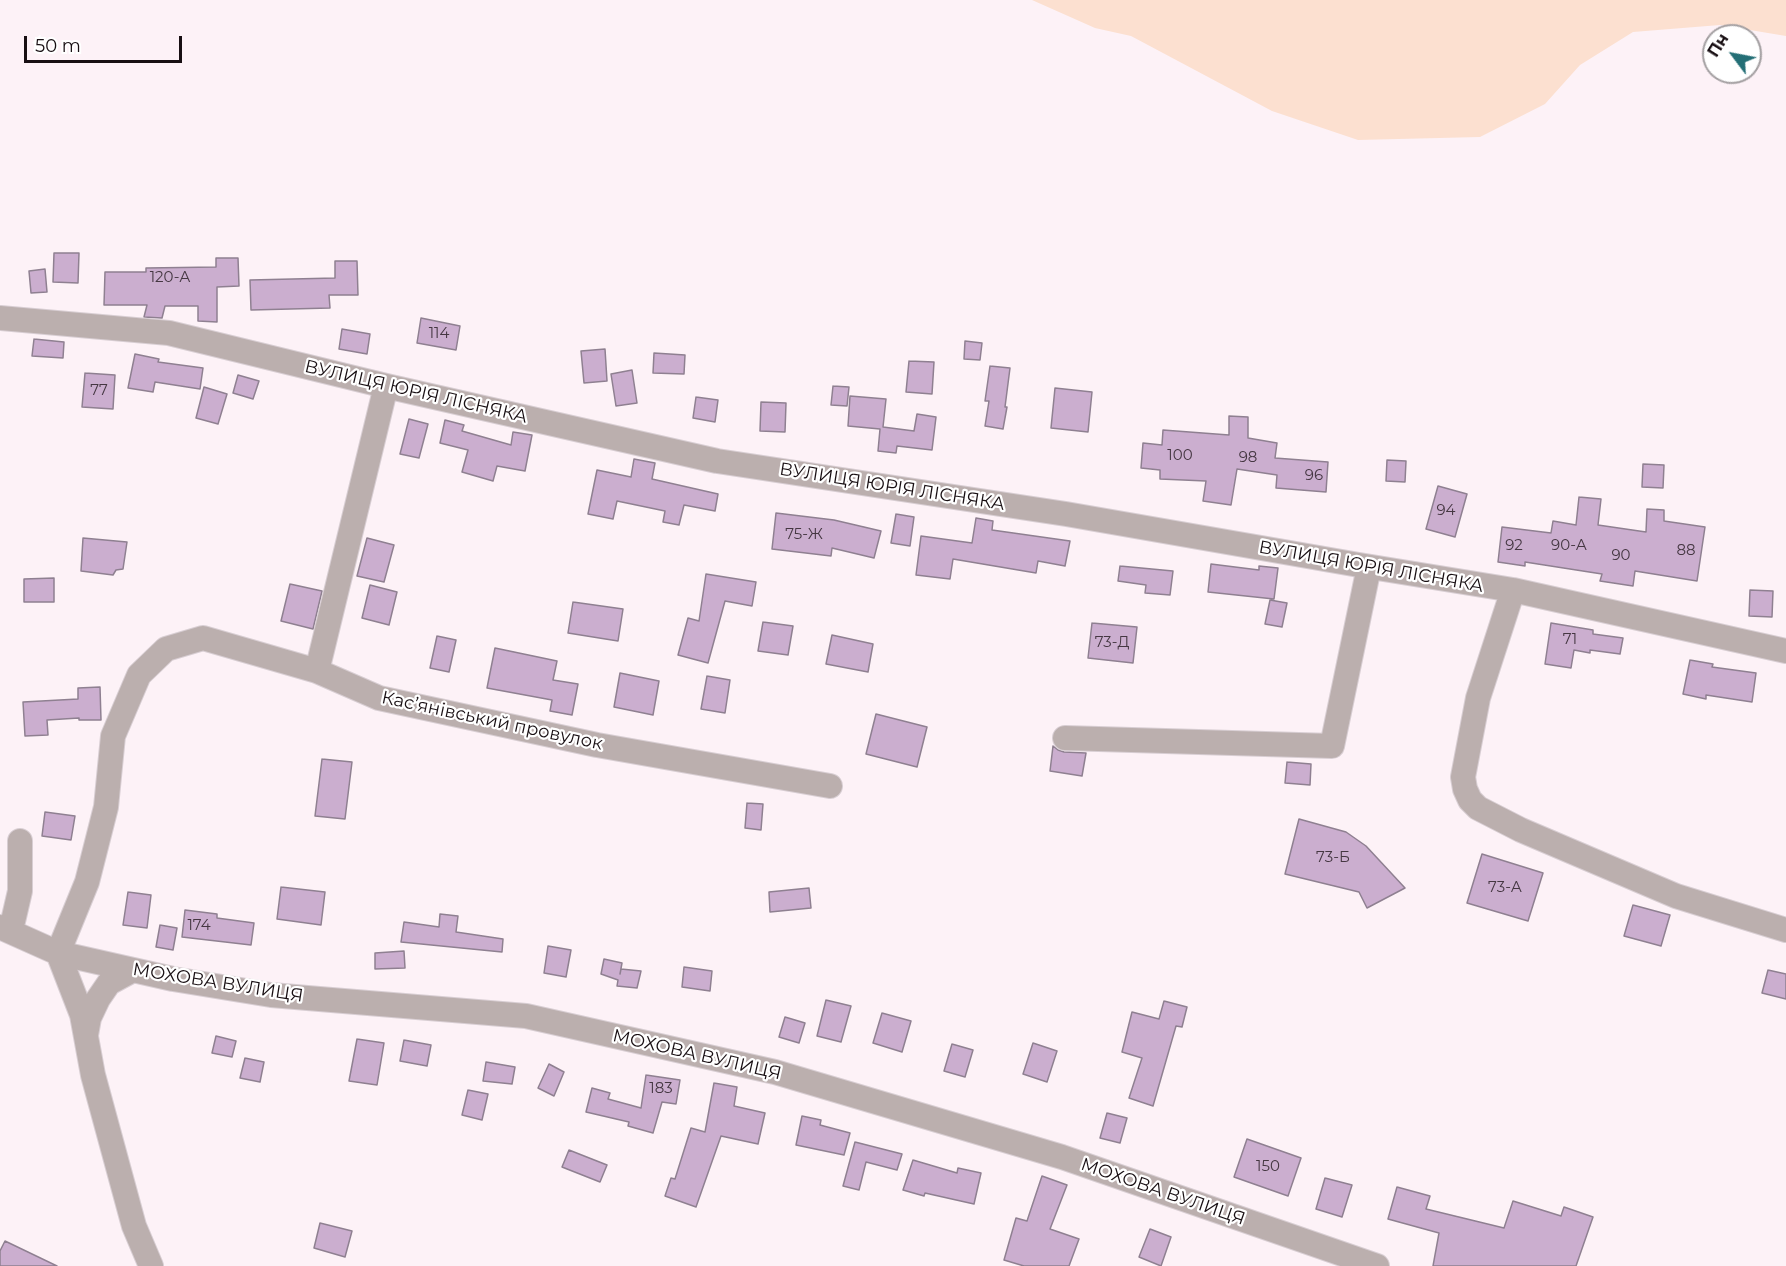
<!DOCTYPE html>
<html>
<head>
<meta charset="utf-8">
<style>
	body { margin:0 }
	#map { position:relative; width:1786px; height:1266px; overflow:hidden; background:#fdf2f7; font-family:Montserrat,sans-serif }
	canvas { display:block }
	.north { position:absolute; left:1702px; top:24px; width:60px; height:60px; box-sizing:border-box; background:#fff; border:2px solid #a39fa1; border-radius:50%; rotate:302deg; font-size:16px; font-weight:700; line-height:24px; text-align:center; color:#180f13 }
	.north::after { content:''; display:block; margin:auto; width:21px; height:27px; background:#246f76; clip-path:polygon(50% 0,100% 100%,50% 72%,0 100%) }
	.scale { position:absolute; left:24px; top:36px; width:158px; height:27px; box-sizing:border-box; border:3px solid #180f13; border-top:0; padding-left:8px; font-size:18px; line-height:21px; white-space:nowrap; color:#180f13; -webkit-text-stroke:4px #fff; paint-order:stroke }
</style>
</head>
<body>
<div id="map">
<canvas width="1786" height="1266"></canvas>
<div class="north">Пн</div>
<div class="scale">50 m</div>
</div>
<script>
const c = document.querySelector('canvas').getContext('2d');
c.lineJoin = 'round';
function fillPath(path, color) {
  c.fillStyle = color;
  c.fill(path, 'evenodd');
}
function poly(rows) {
  const path = new Path2D();
  for (const r of rows) {
    path.moveTo(r[0], r[1]);
    for (let i = 2; i < r.length; i += 2) path.lineTo(r[i], r[i + 1]);
  }
  return path;
}
function trace(path, color, width, dash) {
  c.strokeStyle = color;
  c.lineWidth = width;
  c.lineCap = dash ? 'butt' : 'round';
  c.setLineDash(dash || []);
  c.stroke(path);
}
function write(font, color, halo, rows, align = 'center') {
  c.font = font + ' Montserrat,sans-serif';
  c.lineWidth = 4.5;
  c.setLineDash([]);
  c.textBaseline = 'middle';
  c.strokeStyle = halo;
  c.fillStyle = color;
  for (const [text, x, y, turn = 0] of rows) {
    c.save();
    c.translate(x, y);
    c.rotate((+turn || 0) * Math.PI / 180);
    c.textAlign = isNaN(turn) ? turn : align;
    if (halo) c.strokeText(text, 0, 0);
    c.fillText(text, 0, 0);
    c.restore();
  }
}
const green = poly([
	[1032,0,1786,0,1786,36,1720,25,1633,32,1580,65,1545,104,1480,137,1358,140,1272,111,1131,36,1095,28]
]);
const building = poly([
	[54,253,79,253,78,283,53,282,54,253],
	[216,258,238,258,239,286,217,287,217,322,198,321,198,306,165,306,162,318,144,317,147,305,104,305,105,272,146,272,146,268,216,267,216,258],
	[335,261,357,261,358,295,329,295,330,308,251,310,250,280,335,278,335,261],
	[45,269,47,292,31,293,29,271,45,269],
	[421,318,460,326,456,350,417,343,421,318],
	[342,329,370,334,367,354,339,349,342,329],
	[34,339,64,342,63,358,32,356,34,339],
	[965,341,982,343,980,360,964,359,965,341],
	[605,349,607,381,584,383,581,351,605,349],
	[654,353,685,355,684,374,653,373,654,353],
	[135,354,159,359,158,362,203,368,200,389,155,382,153,392,128,388,135,354],
	[909,361,934,362,932,394,906,392,909,361],
	[990,366,1010,368,1005,407,1007,407,1003,429,985,426,989,401,985,401,990,366],
	[632,370,637,403,616,406,611,374,632,370],
	[85,373,115,375,113,409,82,407,85,373],
	[238,375,259,381,253,399,233,393,238,375],
	[833,386,849,387,847,406,831,405,833,386],
	[204,387,227,394,218,424,196,418,204,387],
	[1055,388,1092,392,1088,432,1051,428,1055,388],
	[850,396,886,399,883,427,914,431,917,414,936,417,932,450,897,446,896,453,878,451,880,429,848,426,850,396],
	[696,397,718,400,715,422,693,418,696,397],
	[761,402,786,403,785,432,760,431,761,402],
	[1229,416,1248,417,1248,438,1277,443,1275,458,1328,462,1326,492,1276,488,1277,475,1237,469,1231,505,1203,501,1206,481,1160,479,1160,470,1141,468,1143,443,1162,445,1163,430,1229,435,1229,416],
	[409,419,428,424,419,458,400,454,409,419],
	[445,420,464,425,462,431,511,445,513,432,532,435,525,471,497,466,493,481,462,472,468,450,440,443,445,420],
	[634,459,655,463,652,479,718,494,715,511,684,505,679,525,663,522,665,511,617,501,613,519,588,514,597,470,631,477,634,459],
	[1387,460,1406,461,1405,482,1386,481,1387,460],
	[1643,464,1664,465,1663,488,1642,487,1643,464],
	[1438,486,1467,494,1455,537,1426,529,1438,486],
	[1579,497,1601,499,1598,525,1646,532,1647,509,1664,510,1664,521,1705,527,1697,581,1635,571,1633,586,1600,581,1602,574,1525,562,1525,566,1498,562,1502,527,1551,533,1553,521,1576,525,1579,497],
	[776,513,834,520,881,531,874,558,832,548,831,556,772,549,776,513],
	[896,514,914,517,910,546,891,543,896,514],
	[976,518,993,521,992,530,1070,541,1065,566,1038,561,1036,573,953,559,950,579,916,575,921,536,972,543,976,518],
	[83,538,127,542,123,569,116,570,113,575,81,571,83,538],
	[367,538,394,545,384,582,357,576,367,538],
	[1211,564,1259,570,1259,566,1278,568,1274,599,1208,592,1211,564],
	[1120,566,1173,571,1170,595,1145,593,1146,585,1118,581,1120,566],
	[706,574,756,582,752,606,725,601,708,663,678,655,688,618,699,621,706,574],
	[54,578,54,602,24,602,24,579,54,578],
	[290,584,322,591,313,629,281,621,290,584],
	[370,585,397,592,389,625,362,618,370,585],
	[1750,590,1773,591,1772,617,1749,616,1750,590],
	[1270,600,1287,603,1282,627,1265,624,1270,600],
	[573,602,623,609,618,641,568,633,573,602],
	[763,622,793,626,788,655,758,651,763,622],
	[1092,623,1137,627,1133,663,1088,658,1092,623],
	[1551,623,1593,630,1593,634,1623,638,1620,654,1590,650,1590,653,1574,650,1571,668,1545,664,1551,623],
	[832,635,873,644,868,672,826,664,832,635],
	[437,636,456,640,449,672,430,668,437,636],
	[495,648,557,661,553,680,578,684,572,715,550,711,552,700,487,688,495,648],
	[1690,660,1713,664,1712,667,1756,673,1752,702,1706,695,1706,699,1683,694,1690,660],
	[620,673,659,681,653,715,614,707,620,673],
	[707,676,730,680,725,713,701,709,707,676],
	[100,687,101,720,79,720,79,718,47,720,48,735,25,736,23,702,78,699,78,688,100,687],
	[876,714,927,727,917,767,866,754,876,714],
	[1053,746,1058,750,1064,752,1086,753,1082,776,1050,771,1053,746],
	[322,759,352,762,345,819,315,816,322,759],
	[1287,762,1311,764,1310,785,1285,783,1287,762],
	[747,803,763,804,761,830,745,828,747,803],
	[45,812,75,816,71,840,42,836,45,812],
	[1299,819,1346,832,1366,846,1405,888,1367,908,1359,892,1285,874,1299,819],
	[1482,854,1543,873,1528,921,1467,903,1482,854],
	[281,887,325,892,321,925,277,919,281,887],
	[809,888,811,908,770,912,769,892,809,888],
	[128,892,151,895,147,928,123,925,128,892],
	[1633,905,1670,915,1661,946,1624,936,1633,905],
	[185,910,217,914,217,918,254,923,251,945,182,937,185,910],
	[440,914,458,916,456,932,503,939,502,952,401,942,404,922,439,927,440,914],
	[160,925,177,928,173,950,156,947,160,925],
	[548,946,571,950,566,977,544,973,548,946],
	[404,951,405,968,375,969,375,953,404,951],
	[604,959,622,963,620,974,621,969,641,971,637,988,617,986,618,980,601,974,604,959],
	[684,967,712,971,710,991,682,987,684,967],
	[1768,970,1786,974,1786,999,1762,993,1768,970],
	[826,1000,851,1006,841,1042,817,1036,826,1000],
	[1164,1001,1187,1007,1182,1027,1176,1026,1153,1106,1129,1098,1142,1058,1122,1052,1132,1012,1159,1019,1164,1001],
	[882,1013,911,1021,902,1052,873,1043,882,1013],
	[785,1017,805,1023,799,1043,779,1037,785,1017],
	[216,1036,236,1041,232,1057,212,1053,216,1036],
	[357,1039,384,1043,377,1085,349,1081,357,1039],
	[404,1040,431,1045,427,1066,400,1061,404,1040],
	[1033,1043,1057,1051,1047,1082,1023,1074,1033,1043],
	[952,1044,973,1050,965,1077,944,1071,952,1044],
	[245,1058,264,1062,260,1082,240,1078,245,1058],
	[486,1062,515,1067,512,1084,483,1081,486,1062],
	[549,1064,564,1072,554,1096,538,1088,549,1064],
	[646,1075,680,1080,676,1104,662,1102,653,1133,628,1126,629,1122,586,1112,592,1088,610,1093,608,1099,641,1108,646,1075],
	[714,1083,737,1087,734,1106,765,1113,758,1144,721,1136,696,1207,665,1196,671,1178,675,1179,691,1128,705,1132,714,1083],
	[468,1090,488,1094,482,1120,462,1115,468,1090],
	[1107,1113,1127,1118,1120,1143,1100,1138,1107,1113],
	[802,1116,821,1120,820,1125,850,1133,844,1155,796,1145,802,1116],
	[1247,1139,1301,1158,1288,1196,1234,1177,1247,1139],
	[855,1142,902,1154,897,1170,866,1162,859,1190,843,1186,855,1142],
	[569,1150,607,1165,600,1182,562,1167,569,1150],
	[913,1160,957,1173,958,1168,981,1173,974,1204,925,1193,924,1196,903,1190,913,1160],
	[1042,1176,1067,1185,1050,1229,1079,1239,1069,1266,1024,1266,1004,1260,1016,1218,1027,1221,1042,1176],
	[1325,1178,1352,1185,1342,1217,1316,1209,1325,1178],
	[1397,1187,1430,1196,1426,1209,1504,1228,1513,1201,1561,1216,1564,1207,1593,1217,1576,1266,1433,1266,1439,1233,1388,1219,1397,1187],
	[320,1223,352,1231,345,1257,314,1248,320,1223],
	[1150,1229,1171,1237,1161,1266,1139,1257,1150,1229],
	[5,1241,57,1266,0,1266,0,1251,5,1241]
]);
const minor = poly([
	[0,318,169,333,386,386,717,461,1066,514,1359,565,1513,590,1786,651],
	[1513,590,1478,698,1463,777,1465,789,1470,800,1478,808,1521,830,1676,896,1786,930],
	[317,671,386,386],
	[1065,738,1332,746,1369,567],
	[0,927,58,953,173,979,271,995,526,1016,775,1072,1062,1157,1377,1266],
	[11,930,20,891,20,841],
	[86,1035,89,1018,98,999,109,983,133,970],
	[151,1266,134,1226,93,1075,82,1015,58,953,87,882,106,807,113,736,139,675,166,649,203,638,317,671,379,698,597,745,830,786]
]);
const numberNames = [
	["120-А",170,278],
	["114",439,334],
	["77",99,391],
	["100",1180,456],
	["98",1248,458],
	["96",1314,476],
	["94",1446,511],
	["75-Ж",804,535],
	["92",1514,546],
	["90-А",1569,546],
	["88",1686,551],
	["90",1621,556],
	["71",1570,640],
	["73-Д",1112,643],
	["73-Б",1333,858],
	["73-А",1505,888],
	["174",199,926],
	["183",661,1089],
	["150",1268,1167]
];
const streetNames = [
	["ВУЛИЦЯ ЮРІЯ ЛІСНЯКА",416,392,13],
	["ВУЛИЦЯ ЮРІЯ ЛІСНЯКА",892,487,9],
	["ВУЛИЦЯ ЮРІЯ ЛІСНЯКА",1371,567,10],
	["Касʼянівський провулок",492,721,12],
	["МОХОВА ВУЛИЦЯ",218,983,9],
	["МОХОВА ВУЛИЦЯ",697,1055,13],
	["МОХОВА ВУЛИЦЯ",1163,1192,19]
];
fillPath(green, '#fce0d0');
fillPath(building, '#cbaecf');
trace(building, '#8f8091', 1.5);
trace(minor, '#d8ced3', 26);
trace(minor, '#bbafae', 24);
write('15px', '#453742', null, numberNames);
write('18px', '#180f13', '#fff', streetNames);
</script>
</body>
</html>
